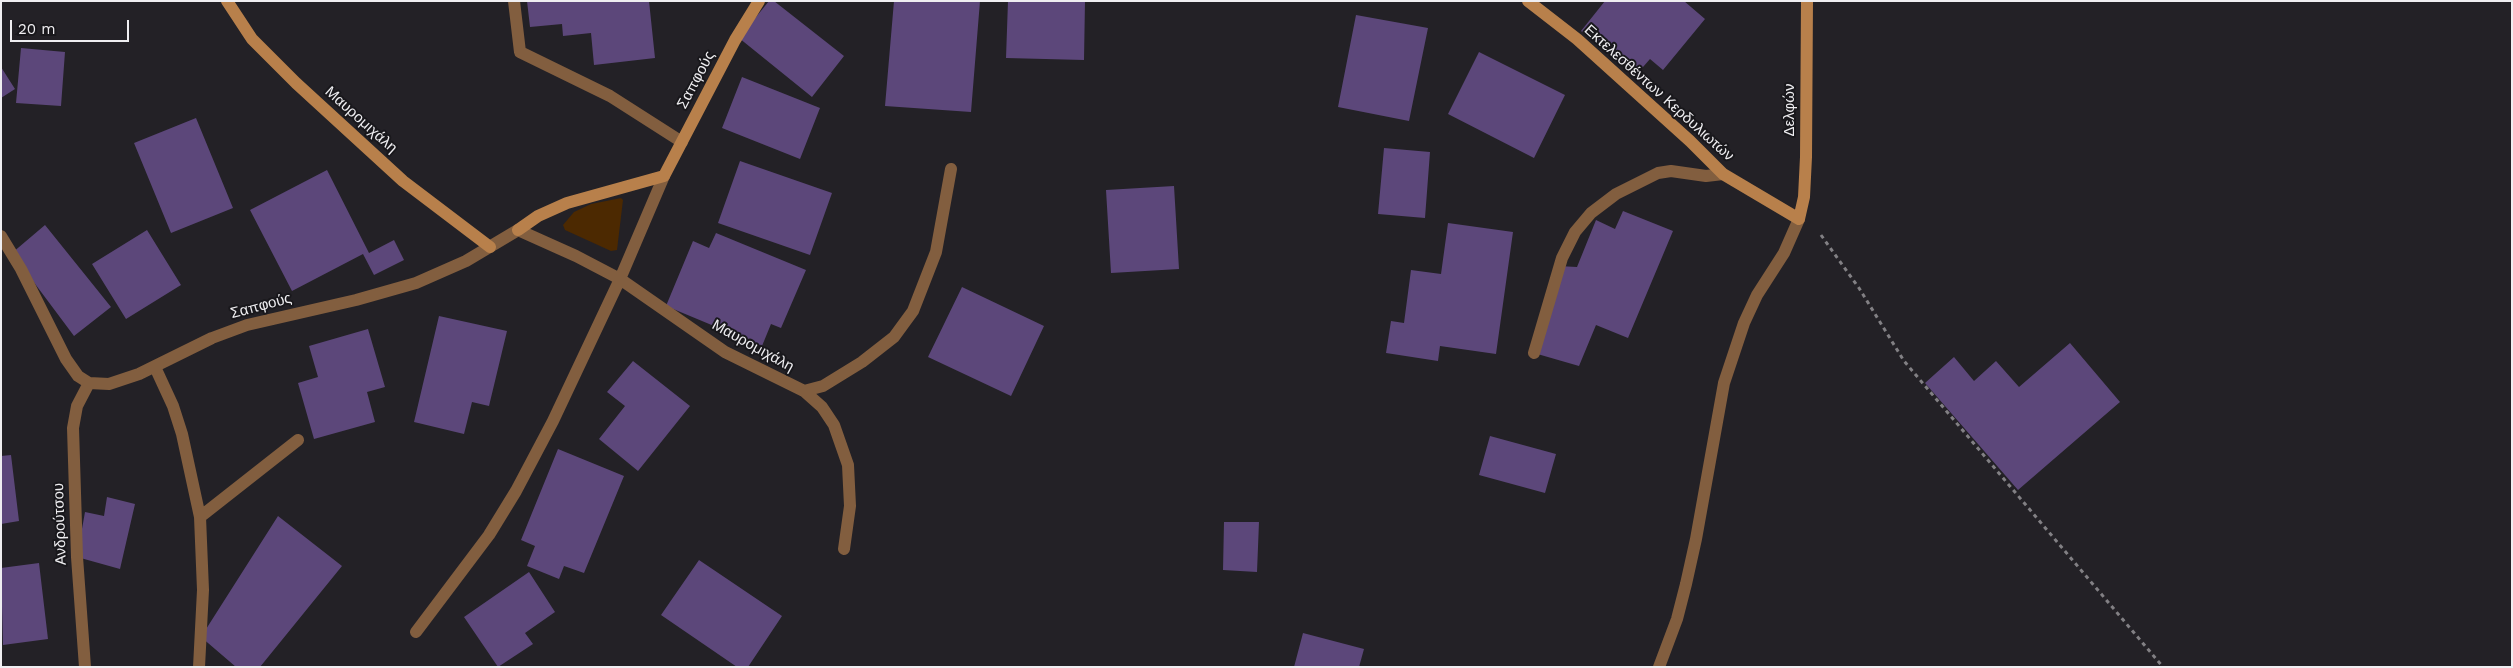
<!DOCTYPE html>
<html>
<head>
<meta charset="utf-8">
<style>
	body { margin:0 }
	#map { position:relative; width:2513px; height:668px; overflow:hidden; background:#232126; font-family:"Work Sans",sans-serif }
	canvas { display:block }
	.frame { position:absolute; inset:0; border:2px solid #efeef1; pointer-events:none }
	.scale { position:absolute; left:10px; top:20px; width:119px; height:22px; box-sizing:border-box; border:2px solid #efeef1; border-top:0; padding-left:6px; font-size:15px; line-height:18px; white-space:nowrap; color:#efeef1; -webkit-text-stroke:4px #19181c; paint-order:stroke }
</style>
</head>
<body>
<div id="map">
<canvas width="2513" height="668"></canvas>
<div class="frame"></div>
<div class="scale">20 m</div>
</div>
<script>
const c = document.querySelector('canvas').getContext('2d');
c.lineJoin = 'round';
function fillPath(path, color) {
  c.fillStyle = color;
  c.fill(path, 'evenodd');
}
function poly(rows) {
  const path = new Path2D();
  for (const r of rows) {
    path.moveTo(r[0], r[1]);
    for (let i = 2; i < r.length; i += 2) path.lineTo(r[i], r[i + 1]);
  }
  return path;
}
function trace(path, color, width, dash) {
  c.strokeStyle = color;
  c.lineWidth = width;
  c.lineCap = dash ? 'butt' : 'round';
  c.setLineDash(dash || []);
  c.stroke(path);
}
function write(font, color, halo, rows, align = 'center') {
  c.font = font + ' "Work Sans",sans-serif';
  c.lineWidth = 4;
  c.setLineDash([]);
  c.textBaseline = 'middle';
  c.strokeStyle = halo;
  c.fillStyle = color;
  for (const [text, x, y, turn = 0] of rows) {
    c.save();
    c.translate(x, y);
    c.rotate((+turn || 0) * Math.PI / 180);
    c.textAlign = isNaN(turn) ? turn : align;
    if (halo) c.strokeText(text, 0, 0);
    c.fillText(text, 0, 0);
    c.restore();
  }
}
const green = poly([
	[621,198,623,200,617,250,611,251,565,230,563,225,574,212,591,204]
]);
const building = poly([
	[527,1,649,1,655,58,594,65,591,33,563,36,562,24,530,27],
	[769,1,774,1,844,56,812,97,739,38],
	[894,1,980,1,971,112,885,106],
	[1008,1,1085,1,1084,60,1006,58],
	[1605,1,1684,1,1705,19,1663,70,1650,59,1636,75,1581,31],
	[1356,15,1428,28,1409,121,1338,107],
	[21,48,65,52,61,106,16,103],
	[1479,52,1565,95,1534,158,1448,114],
	[1,67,15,89,1,98],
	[742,77,820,108,800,159,722,128],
	[196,118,233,208,171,233,134,143],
	[1384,148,1430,152,1425,218,1378,214],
	[740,161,832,193,810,255,718,223],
	[327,170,369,253,394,240,404,260,374,275,363,254,292,291,250,210],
	[1174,186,1179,269,1111,273,1106,190],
	[1623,211,1673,231,1628,338,1596,325,1579,366,1534,353,1558,266,1577,267,1596,220,1615,229],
	[1448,223,1513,232,1496,354,1440,346,1438,361,1386,353,1391,321,1404,323,1411,270,1441,274],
	[45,225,111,307,74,336,12,253],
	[147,230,181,285,126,319,92,264],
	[716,233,806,270,781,328,771,324,762,346,666,306,693,241,709,248],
	[962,287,1044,326,1011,396,928,357],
	[439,316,507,331,489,406,472,402,464,434,414,422],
	[368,329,385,387,367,392,375,422,314,439,298,383,318,377,309,346],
	[2070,343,2120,402,2018,490,1925,383,1954,357,1974,381,1996,361,2019,387],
	[633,361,690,406,638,471,599,439,625,406,607,392],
	[1490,436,1556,454,1545,493,1479,475],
	[558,449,624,476,584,573,564,566,559,579,527,566,535,546,521,540],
	[11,455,19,521,1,524,1,456],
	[107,497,135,504,120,569,77,557,85,512,104,516],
	[278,516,342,566,260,667,236,667,201,637],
	[1224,522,1259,522,1257,572,1223,570],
	[699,560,782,616,748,667,737,667,661,615],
	[39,563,48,639,3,645,1,568],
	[529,572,555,612,525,633,533,644,498,667,464,617],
	[1303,633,1364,649,1359,667,1294,667]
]);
const path = poly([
	[1821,235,1859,288,1904,361,2163,667]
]);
const street = poly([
	[514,1,520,52,610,96,682,142],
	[1,236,21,269,66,359,78,376,89,383,109,384,139,374,212,338,247,325,356,300,416,283,466,261,518,230,576,256,620,279,725,352,804,391,823,386,862,362,894,337,913,311,936,252,951,169],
	[1534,353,1562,258,1575,232,1591,213,1616,194,1658,173,1671,171,1706,176,1723,174],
	[155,367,173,406,182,434,200,517,203,590,199,667],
	[804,391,822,407,834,425,848,465,850,506,844,549],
	[200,517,298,440],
	[416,632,489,535,516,491,553,421,620,279,664,176],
	[85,667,77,557,73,428,77,406,89,383],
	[1659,667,1677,619,1686,584,1696,539,1724,383,1744,323,1757,295,1784,253,1799,219]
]);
const secondary = poly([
	[227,1,252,39,296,83,403,181,490,247],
	[1528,1,1577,39,1690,141,1723,174,1799,219,1804,197,1806,157,1807,1],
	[518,230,538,216,567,203,664,176,735,40,759,1]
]);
const streetNames = [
	["Σαπφούς",696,80,-62],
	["Εκτελεσθέντων Κερδυλιωτών",1659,93,42],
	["Δελφών",1790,110,-90],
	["Μαυρομιχάλη",361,120,42],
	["Σαπφούς",261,306,-15],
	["Μαυρομιχάλη",753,346,29],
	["Ανδρούτσου",60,524,-92]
];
fillPath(green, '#4c2901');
fillPath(building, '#5c477a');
trace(path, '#828084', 3, [4, 4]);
trace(street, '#825e3f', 12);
trace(secondary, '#b8804b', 12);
write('15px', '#efeef1', '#19181c', streetNames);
</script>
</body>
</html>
